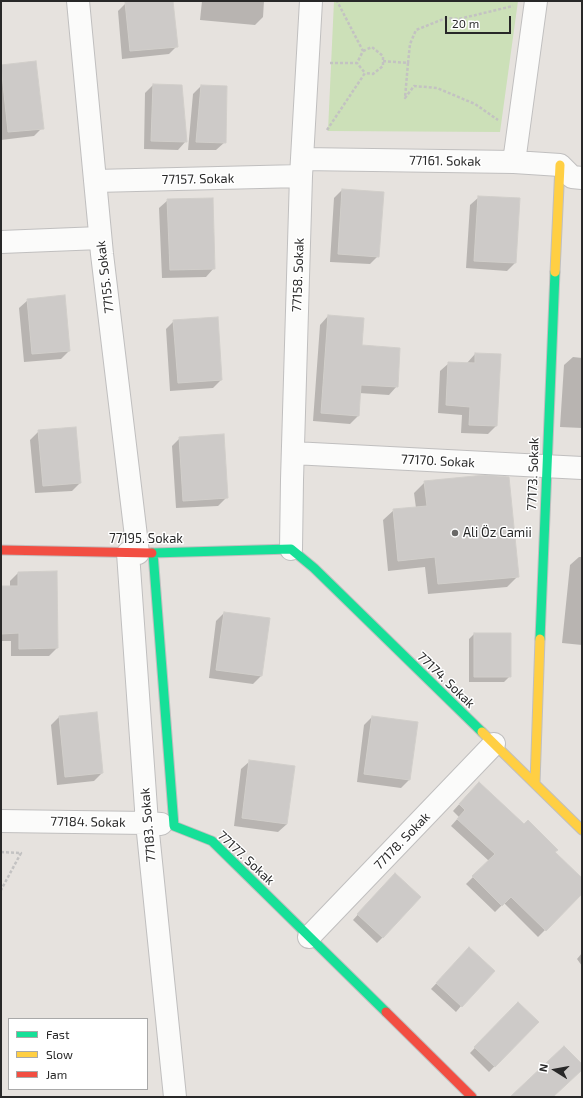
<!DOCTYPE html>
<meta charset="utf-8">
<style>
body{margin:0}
#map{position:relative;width:583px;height:1098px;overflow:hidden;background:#e6e2de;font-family:"Exo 2",sans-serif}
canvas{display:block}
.frame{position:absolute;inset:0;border:2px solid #282828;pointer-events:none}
.legend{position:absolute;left:8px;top:1018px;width:140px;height:72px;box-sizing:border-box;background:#fff;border:1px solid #a9a9a9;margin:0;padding:5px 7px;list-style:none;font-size:12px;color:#282828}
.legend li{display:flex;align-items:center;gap:8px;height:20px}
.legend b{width:20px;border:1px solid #a9a9a9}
.north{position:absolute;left:535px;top:1050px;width:40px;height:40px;-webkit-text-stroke:3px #fff;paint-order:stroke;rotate:281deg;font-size:11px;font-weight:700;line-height:16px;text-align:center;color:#282828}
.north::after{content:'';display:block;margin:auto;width:14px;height:18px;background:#282828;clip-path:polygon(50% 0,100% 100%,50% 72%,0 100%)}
.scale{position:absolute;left:445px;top:16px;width:66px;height:18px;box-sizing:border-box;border:2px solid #282828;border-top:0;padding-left:5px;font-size:12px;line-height:14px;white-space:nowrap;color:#282828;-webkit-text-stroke:3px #fff;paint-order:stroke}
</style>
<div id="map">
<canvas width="583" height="1098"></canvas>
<div class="frame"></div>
<ul class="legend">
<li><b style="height:5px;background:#16e098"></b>Fast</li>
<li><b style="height:5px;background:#ffcf43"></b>Slow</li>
<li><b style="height:5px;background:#f24e42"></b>Jam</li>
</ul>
<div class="north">N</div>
<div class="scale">20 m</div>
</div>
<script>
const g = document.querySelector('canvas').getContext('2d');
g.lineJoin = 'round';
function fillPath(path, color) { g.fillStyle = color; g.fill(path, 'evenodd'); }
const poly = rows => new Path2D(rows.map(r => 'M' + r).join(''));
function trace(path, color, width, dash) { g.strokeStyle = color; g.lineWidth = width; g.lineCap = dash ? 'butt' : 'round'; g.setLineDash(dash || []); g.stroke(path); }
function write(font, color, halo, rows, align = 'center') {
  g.font = font + ' "Exo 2",sans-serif'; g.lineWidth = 3; g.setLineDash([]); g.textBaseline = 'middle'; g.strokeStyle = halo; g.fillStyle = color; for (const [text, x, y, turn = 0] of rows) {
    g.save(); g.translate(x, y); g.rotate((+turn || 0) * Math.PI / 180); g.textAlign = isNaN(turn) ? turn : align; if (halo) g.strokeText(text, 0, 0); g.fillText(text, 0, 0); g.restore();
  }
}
const green = poly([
 [334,1,518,1,500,132,328,131]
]);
const shadow = poly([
 [147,1,172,1,177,46,169,54,122,59,118,11,126,3],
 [202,1,264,1,263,17,255,25,200,20],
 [2,66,42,128,34,136,1,140],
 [153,85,186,141,178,150,144,149,145,93],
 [201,86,225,142,216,150,188,150,193,94],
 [342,190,378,256,370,264,330,262,334,198],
 [479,197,519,199,515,263,507,271,466,268,470,205],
 [168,200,214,268,206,277,162,278,159,208],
 [28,300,69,351,61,359,24,362,19,308],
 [328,316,361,346,397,386,389,395,359,393,358,416,350,424,313,421,320,325],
 [174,321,221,380,213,388,170,391,166,329],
 [475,354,496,426,488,434,461,433,462,415,438,413,440,371,449,363,467,363],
 [573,357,582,358,582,436,582,428,560,427,564,365],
 [39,431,80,483,72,491,35,493,30,440],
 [180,438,227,497,218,506,176,508,172,446],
 [425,482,518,576,507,587,428,594,425,567,388,571,383,520,394,510,416,508,414,493],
 [579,557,582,557,582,645,562,643,570,565],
 [18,573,57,648,49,656,11,656,11,641,1,641,1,587,10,587,10,581],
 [224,613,261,676,253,684,209,678,216,621],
 [474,634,510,676,504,682,469,682,469,639],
 [59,717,102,773,94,781,57,785,51,725],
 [372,717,417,723,409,780,401,788,357,782,364,725],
 [250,761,287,824,278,832,234,826,241,769],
 [472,790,524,825,582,879,582,893,538,937,504,903,495,912,466,884,489,861,451,826,459,817,453,811],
 [389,880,383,937,377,943,353,920],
 [582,953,582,966,577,959],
 [464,954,461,1006,456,1012,431,989],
 [518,1003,537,1022,489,1072,470,1053]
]);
const building = poly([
 [137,1,173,1,178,47,130,51,125,2,137,1],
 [36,61,44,129,8,132,1,65,36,61],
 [153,84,182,85,187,142,151,141,153,84],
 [201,85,227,86,226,143,196,142,201,85],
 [342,189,384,192,379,257,338,254,342,189],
 [478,196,520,198,516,263,474,261,478,196],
 [213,198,215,269,170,270,167,199,213,198],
 [65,295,70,351,32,354,27,299,65,295],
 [328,315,364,318,362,345,400,348,398,387,361,385,359,416,321,413,328,315],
 [218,317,222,380,178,383,173,320,218,317],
 [475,353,501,354,497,426,469,425,470,407,446,405,448,362,475,363,475,353],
 [76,427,81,483,43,486,38,430,76,427],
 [224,434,228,498,183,501,179,437,224,434],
 [485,475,509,477,519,577,438,584,435,557,398,561,393,509,427,506,424,481,485,475],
 [57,571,58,648,19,649,19,633,1,634,1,586,18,586,18,572,57,571],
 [224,612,270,618,262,676,216,670,224,612],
 [474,633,511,633,511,677,474,677,474,633],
 [97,712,103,773,65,777,59,716,97,712],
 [372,716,418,722,410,780,364,774,372,716],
 [249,760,295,766,287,824,242,818,249,760],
 [479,782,524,824,528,820,558,850,555,852,582,878,582,894,546,931,511,897,502,906,472,876,495,854,457,819,465,810,459,804,479,782],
 [395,873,421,897,383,938,357,914,395,873],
 [469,947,495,971,462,1007,436,983,469,947],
 [518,1002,539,1022,495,1067,474,1047,518,1002],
 [564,1046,582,1064,582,1070,553,1097,510,1097,564,1046]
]);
const path = poly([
 [363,51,372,47,383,56,383,66,373,74,365,73],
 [383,61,408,63,405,98,414,86,437,88,475,104,498,120],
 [330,63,357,63,363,51,337,1],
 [408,63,410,44,416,30,446,18,459,19,513,6],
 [327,130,365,73,357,63],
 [1,852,21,853,1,890]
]);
const street = poly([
 [78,1,102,254,138,553],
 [302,159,514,162,560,165,572,177,582,178],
 [514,162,536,1],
 [95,181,301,176],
 [1,242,100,238],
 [293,453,582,468],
 [291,549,292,480,301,176,311,1],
 [128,553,147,823,175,1097],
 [1,821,147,823,161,824],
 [309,937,494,744]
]);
const fast = poly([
 [152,553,291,549,314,568,482,732],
 [153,553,174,826,212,841,386,1012],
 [540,639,555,272]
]);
const slow = poly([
 [555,272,560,165],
 [482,732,582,830],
 [535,783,540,639]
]);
const jam = poly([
 [1,550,152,553],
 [386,1012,472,1097]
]);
const markers = [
 [455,533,4,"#6a6968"]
];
const streetNames = [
 ["77161. Sokak",445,161,1],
 ["77157. Sokak",198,179,-1],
 ["77158. Sokak",298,275,-88],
 ["77155. Sokak",105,277,-97],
 ["77170. Sokak",438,461,3],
 ["77173. Sokak",533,474,-88],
 ["77195. Sokak",146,539],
 ["77174. Sokak",446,680,44],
 ["77184. Sokak",88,822,1],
 ["77183. Sokak",148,825,-95],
 ["77178. Sokak",402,841,-46],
 ["77177. Sokak",246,858,43]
];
const poiNames = [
 ["Ali Öz Camii",463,533]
];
fillPath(green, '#cce0b8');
fillPath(shadow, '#0003');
fillPath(building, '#cdcac8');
trace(building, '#d1ceca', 1);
trace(street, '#c0bfbf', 24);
trace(fast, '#c0bfbf', 11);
trace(slow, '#c0bfbf', 11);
trace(jam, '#c0bfbf', 11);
trace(path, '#c3c2c2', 2.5, [3, 2]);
trace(street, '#fbfbfa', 22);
trace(fast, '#16e098', 9);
trace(slow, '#ffcf43', 9);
trace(jam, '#f24e42', 9);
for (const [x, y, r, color] of markers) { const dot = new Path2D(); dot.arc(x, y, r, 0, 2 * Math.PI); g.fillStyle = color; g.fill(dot); trace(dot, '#fff', 1.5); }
write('13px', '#282828', '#fff', streetNames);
write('13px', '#282828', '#fff', poiNames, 'left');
</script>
